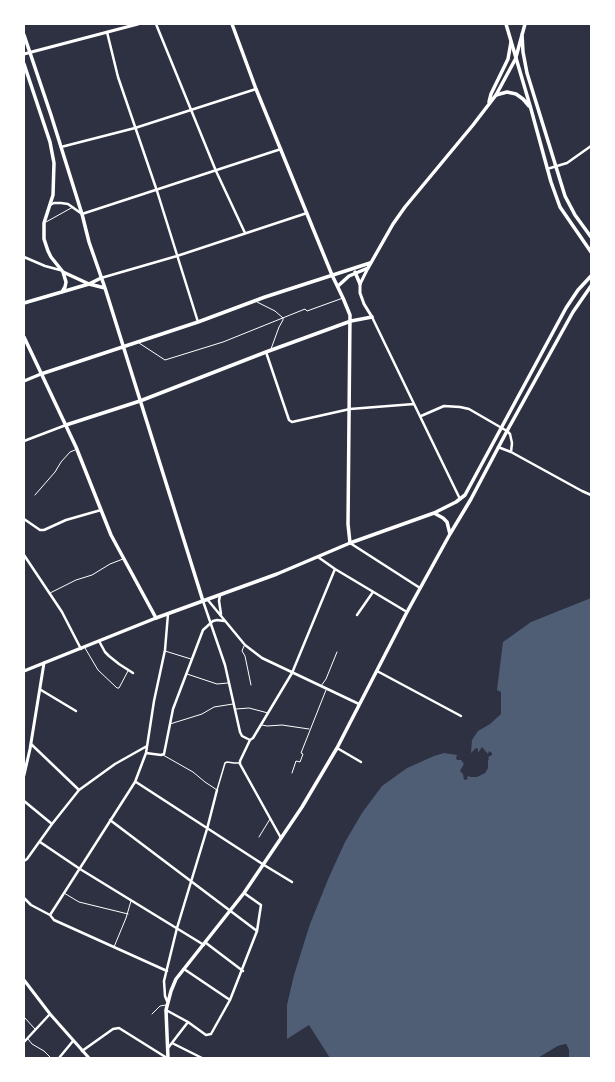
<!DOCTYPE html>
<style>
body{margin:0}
#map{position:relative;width:615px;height:1082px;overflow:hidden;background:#2d3142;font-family:Rubik,sans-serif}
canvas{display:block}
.frame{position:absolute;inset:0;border:25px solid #fff;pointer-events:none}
</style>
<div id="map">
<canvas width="615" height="1082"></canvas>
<div class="frame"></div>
</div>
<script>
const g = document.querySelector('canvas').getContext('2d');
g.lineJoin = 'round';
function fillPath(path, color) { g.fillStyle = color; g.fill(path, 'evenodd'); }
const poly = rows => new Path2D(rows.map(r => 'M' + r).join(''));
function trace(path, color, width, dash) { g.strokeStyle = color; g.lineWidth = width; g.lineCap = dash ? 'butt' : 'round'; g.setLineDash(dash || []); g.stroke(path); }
const water = poly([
 [591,598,591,1058,566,1058,569,1056,569,1050,566,1044,558,1046,538,1058,330,1058,309,1025,287,1039,287,1005,294,975,310,924,329,877,345,842,362,813,382,786,407,768,434,756,444,753,457,755,456,758,457,760,461,760,464,764,460,771,463,774,464,780,468,779,467,777,469,776,470,777,477,777,485,773,488,768,488,760,489,759,488,757,492,755,492,753,489,751,488,754,482,747,478,753,478,749,476,748,471,753,472,740,478,731,490,724,501,714,501,692,497,690,503,642,531,622]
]);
const pier = poly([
 [566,1044,569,1050,569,1057,566,1058,564,1058,567,1055,567,1050,565,1046,558,1048,542,1058,538,1058,558,1046]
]);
const service = poly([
 [46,222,73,207],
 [257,302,275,311,283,318,283,320,279,327,271,349],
 [139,343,165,360,223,342,305,309,307,311,343,298],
 [35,495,55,472,61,462,70,452,75,450],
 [50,593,76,580,92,575,110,564,123,559],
 [244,646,242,651,245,656,251,685],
 [85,648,98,670,117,688,119,688,128,671],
 [165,651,191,659],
 [187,674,217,684,228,683],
 [321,686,326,679,337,652],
 [236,709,249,708,268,713],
 [170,724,202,714,214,707,233,704],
 [262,725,267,726,282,725,309,729],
 [163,755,193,772,205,782,217,790],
 [292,773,296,761,300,762,303,754,301,753,326,690],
 [259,837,270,819],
 [64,893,79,902,128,914],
 [114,947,126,918,131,901],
 [152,1014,160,1006,166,1005],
 [24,1017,35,1029],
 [28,1039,32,1044,44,1051,51,1058]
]);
const pedestrian = poly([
 [217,790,225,763,227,762,234,763,240,763]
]);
const minor = poly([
 [156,24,216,171,245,233],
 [107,32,118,77,157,191,198,322],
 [61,147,135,128,256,89],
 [547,169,567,163,591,146],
 [50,205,54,203,61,203,68,204,82,214,281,149],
 [24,257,45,266,60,270],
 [101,278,177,256,307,213],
 [372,317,460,499],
 [266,352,289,420,292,422,350,409,414,404],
 [421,416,444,406,460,407,469,409,507,431,510,434,512,443,511,452],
 [24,441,66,425],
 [498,447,511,452,582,491,591,495],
 [24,519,40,530,44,530,66,520,101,510],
 [350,543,420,588],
 [24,555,62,612,81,649],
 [318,557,335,569,407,612],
 [220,595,219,601,221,614],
 [207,599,245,645,262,658,359,704],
 [203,601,225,665,240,732,242,736,250,740],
 [357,615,373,592],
 [99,641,105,652,109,656,119,664,133,673],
 [377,671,461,716],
 [41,690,76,711],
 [31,744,79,790],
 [337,748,361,762],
 [146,753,161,755,164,754,173,709,203,630,213,621,217,620,224,621],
 [136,782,264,865,292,882],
 [24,801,52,824],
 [110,820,257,931],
 [281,838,240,764,240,761,250,740,253,738,292,673,335,569],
 [40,842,80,869,204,945],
 [24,861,27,859,52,824,79,790,115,764,147,746],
 [24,898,31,905,50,915,54,920,167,971],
 [50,915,135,782,146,753,154,701,165,650,168,614],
 [206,943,243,971],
 [184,969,230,1000],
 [167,1001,165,996,164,981,177,928,207,829,217,790],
 [166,1010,188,1022,206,1035,211,1034,230,1000,257,931,261,905,244,893],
 [24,1042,50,1014],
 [172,1043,202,1058],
 [168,1048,188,1022],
 [82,1051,113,1029,119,1028,167,1058],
 [59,1058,73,1041]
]);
const tertiary = poly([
 [24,54,138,24],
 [368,268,360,284,360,293,364,304,372,317],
 [24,381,41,374],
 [24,775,30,749,44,663],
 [24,980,50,1014,89,1058]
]);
const secondary = poly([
 [232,24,256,89,332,275,343,298,350,315,348,524,350,543],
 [24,35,51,115,82,214,89,242,105,288,203,601],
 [24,64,50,142,54,163,53,195,44,223,44,239,48,251,51,257,63,272,89,284,105,288],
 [489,102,491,94,508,59,511,42],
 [355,272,360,284],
 [338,286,349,276,368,268,393,224,405,207,473,125,496,95,516,58],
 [62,292,65,287,66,282,63,272],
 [24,303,89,284,101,278],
 [24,337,76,447,111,535,156,618],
 [41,374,198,322,265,297,370,263],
 [66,425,140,401,266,352,351,321,372,317]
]);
const primary = poly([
 [506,24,531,109,551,182,560,207,591,252],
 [522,34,523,52,527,73,565,196,575,215,591,237],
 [516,57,525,24],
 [496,95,507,92,516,94,523,99,529,106],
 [434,513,443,518,447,522,450,534],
 [24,671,156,618,277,574,350,543,434,513,456,502,465,495,566,308,578,290,591,276],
 [168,1058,166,1010,171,991,176,979,244,893,302,807,337,748,407,612,450,534,471,499,507,431,573,312,591,286]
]);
fillPath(water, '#4f5d75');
fillPath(pier, '#2d3142');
trace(service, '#fff', 1);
trace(pedestrian, '#fff', 1.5);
trace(minor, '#fff', 2.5);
trace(tertiary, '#fff', 3);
trace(secondary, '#fff', 3.5);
trace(primary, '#fff', 3.5);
</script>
